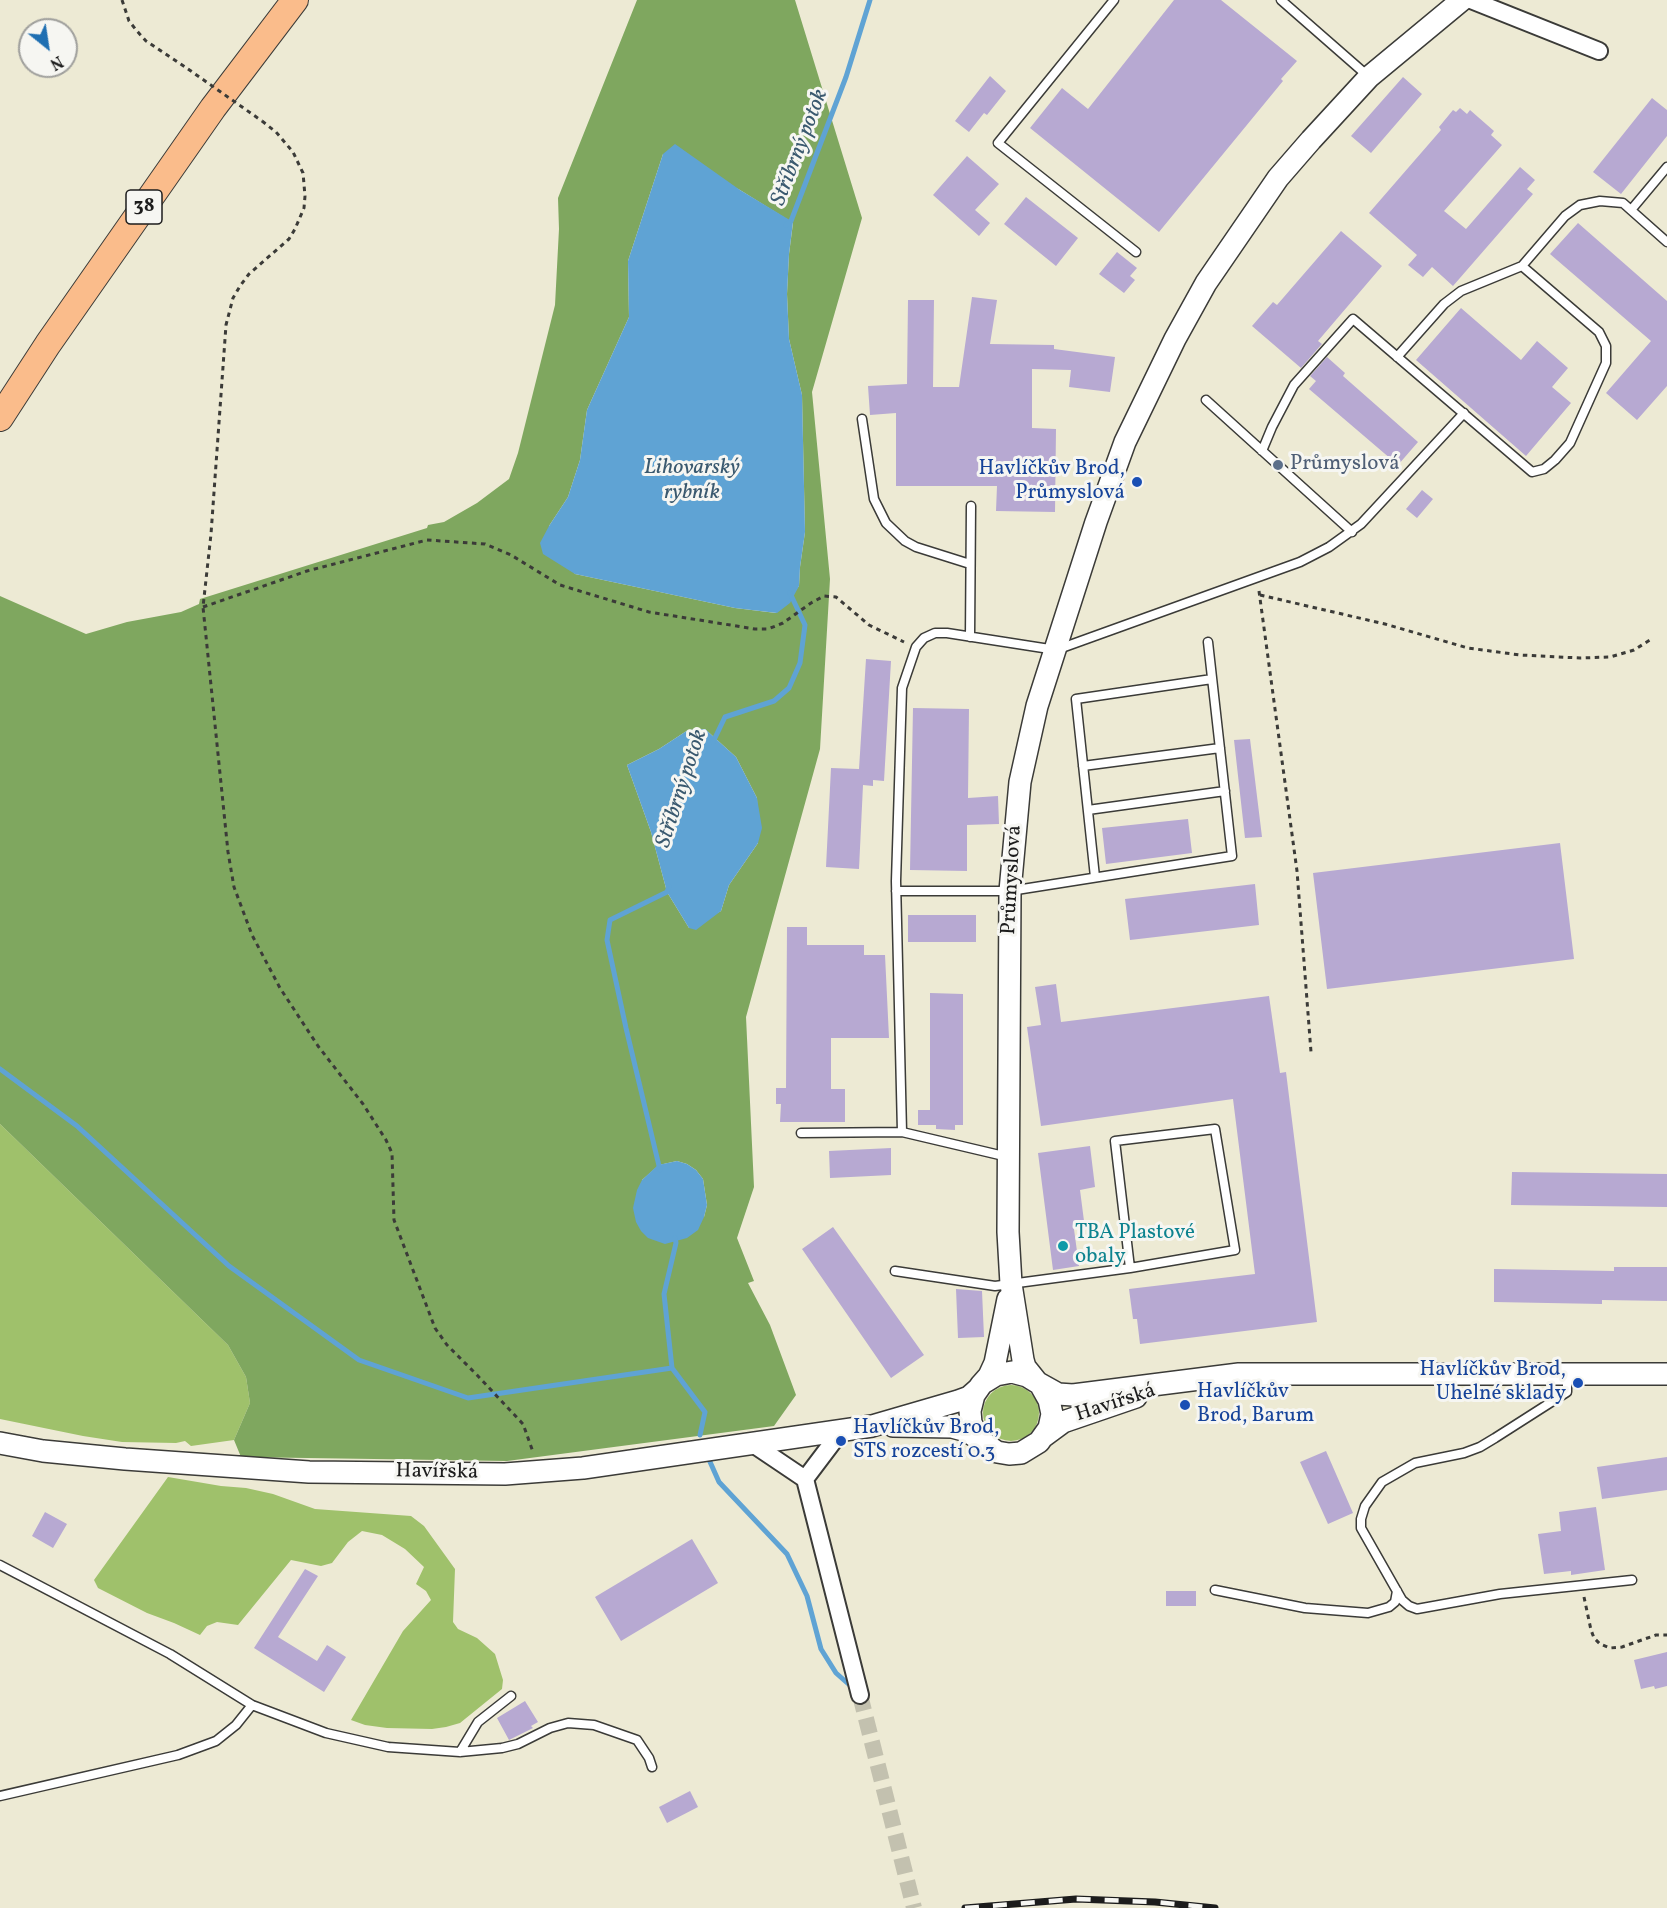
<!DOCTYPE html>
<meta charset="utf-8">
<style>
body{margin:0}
#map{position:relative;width:1667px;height:1908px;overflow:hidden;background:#edead4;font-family:Vollkorn,serif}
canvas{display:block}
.north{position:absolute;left:18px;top:18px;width:60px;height:60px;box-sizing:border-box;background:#f6f6f2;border:2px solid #9f9f9c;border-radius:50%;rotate:150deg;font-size:16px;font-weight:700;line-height:24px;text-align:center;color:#1c1c1c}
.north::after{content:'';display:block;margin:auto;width:21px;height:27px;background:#1f6fb2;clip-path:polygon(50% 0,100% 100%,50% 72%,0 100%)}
</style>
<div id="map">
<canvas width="1667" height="1908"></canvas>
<div class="north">N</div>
</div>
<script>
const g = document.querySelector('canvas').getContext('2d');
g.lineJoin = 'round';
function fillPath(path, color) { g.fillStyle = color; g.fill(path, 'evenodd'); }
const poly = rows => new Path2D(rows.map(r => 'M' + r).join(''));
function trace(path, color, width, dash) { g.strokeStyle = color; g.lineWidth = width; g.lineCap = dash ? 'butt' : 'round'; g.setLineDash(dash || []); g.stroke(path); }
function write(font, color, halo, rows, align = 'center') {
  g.font = font + ' Vollkorn,serif'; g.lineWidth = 6; g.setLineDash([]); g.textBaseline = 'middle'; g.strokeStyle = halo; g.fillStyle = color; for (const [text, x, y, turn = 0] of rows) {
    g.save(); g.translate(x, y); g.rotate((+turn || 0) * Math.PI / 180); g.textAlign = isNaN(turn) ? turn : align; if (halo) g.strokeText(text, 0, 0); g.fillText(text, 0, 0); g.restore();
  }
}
const green = poly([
 [0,1124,228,1345,246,1377,250,1403,234,1440,191,1446,185,1441,176,1443,122,1442,83,1436,0,1419],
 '983 1413a28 28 0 1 1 56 0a28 28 0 1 1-56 0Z',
 [168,1477,221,1486,246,1488,273,1494,315,1509,411,1516,424,1526,455,1569,453,1622,458,1629,477,1638,495,1654,503,1680,502,1689,460,1723,446,1727,432,1729,387,1728,365,1725,351,1720,403,1631,431,1600,426,1591,416,1584,424,1567,405,1549,382,1535,362,1531,348,1542,332,1563,321,1566,291,1560,238,1625,217,1622,207,1626,200,1635,174,1623,147,1613,98,1588,94,1580]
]);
const forest = poly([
 [637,0,795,0,862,218,812,392,830,579,820,749,746,1017,754,1187,737,1238,754,1281,748,1283,770,1325,796,1395,774,1426,507,1461,241,1457,234,1440,250,1403,246,1377,228,1345,0,1124,0,596,86,634,127,622,181,612,199,604,200,599,427,528,428,525,444,522,477,503,509,479,518,453,555,305,559,229,558,198],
 [663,154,740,190,793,223,789,254,787,294,789,339,802,395,805,532,800,567,799,586,776,613,735,608,575,574,549,526,568,497,580,460,587,410,629,317,628,261],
 [705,729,736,757,757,798,758,843,729,885,721,911,689,928,667,892,651,832,627,765,659,749,688,730],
 [677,1161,687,1164,696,1170,703,1179,707,1205,704,1217,642,1180,659,1165]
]);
const water = poly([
 [675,144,740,190,793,222,789,254,787,294,789,339,802,395,805,532,800,567,799,586,790,603,777,613,735,608,575,574,543,554,540,543,549,526,568,497,580,460,587,410,629,317,628,261,663,154],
 [705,729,736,757,757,798,762,828,758,843,729,885,721,911,696,930,689,928,667,892,651,832,627,765,659,749,688,730],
 [677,1161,687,1164,696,1170,703,1179,707,1205,704,1217,698,1230,687,1238,665,1244,648,1238,641,1231,636,1222,633,1208,637,1190,642,1180,658,1165]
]);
const stream = poly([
 [786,225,791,221,846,77,870,0],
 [713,742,725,717,774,701,789,688,800,663,805,625,790,593],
 [0,1069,77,1126,229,1266,359,1360,468,1398,672,1368],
 [660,1170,626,1028,607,940,610,920,667,892,669,886],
 [675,1238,676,1243,664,1294,672,1368,705,1412,700,1435],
 [707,1455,719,1482,787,1554,807,1596,821,1649,836,1673,853,1688]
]);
const building = poly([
 [1174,0,1221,0,1297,61,1281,79,1283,81,1159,232,1030,128,1062,88,1088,109],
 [990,76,1006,91,987,115,984,113,969,132,955,121],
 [1403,77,1422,94,1371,153,1351,136],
 [1652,98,1667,110,1667,136,1621,194,1593,172],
 [1460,108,1467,114,1470,110,1494,131,1491,135,1502,145,1444,211,1466,229,1520,167,1535,180,1527,189,1533,194,1453,286,1432,267,1423,277,1408,265,1417,255,1369,213,1441,130,1439,127,1453,110,1456,112],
 [967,156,999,184,975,210,990,223,979,236,933,195],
 [1026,197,1078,238,1056,266,1004,224],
 [1578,223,1667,301,1667,386,1637,420,1606,393,1651,341,1550,254],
 [1341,231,1382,266,1318,341,1322,344,1301,368,1252,326,1273,302,1277,305],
 [1117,252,1137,268,1130,276,1135,280,1124,293,1099,274],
 [972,297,997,300,990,344,1054,345,1054,349,1115,357,1110,392,1069,387,1071,370,1032,369,1032,428,1056,429,1055,512,996,511,997,486,896,486,896,413,870,415,868,386,907,384,908,300,934,300,933,387,959,387],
 [1461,308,1521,360,1537,341,1568,368,1552,387,1571,403,1526,456,1416,360],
 [1327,357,1345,373,1343,376,1418,442,1398,465,1309,389,1316,381,1310,376],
 [1422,490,1433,499,1417,518,1406,509],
 [866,659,891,661,884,781,873,780,873,786,863,785,859,869,826,867,831,768,859,769],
 [913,708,969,709,968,798,998,796,999,824,967,825,967,871,910,870],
 [1250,739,1262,837,1245,838,1234,740],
 [1188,819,1192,853,1106,864,1102,828],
 [1560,843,1574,959,1327,989,1313,873],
 [1255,884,1259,925,1130,940,1125,899],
 [908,915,976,915,976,942,908,942],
 [787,927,807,927,807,945,864,945,864,955,885,955,889,1038,831,1038,831,1089,845,1089,845,1122,780,1122,781,1104,776,1104,776,1088,786,1088],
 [1056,984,1061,1022,1269,996,1280,1073,1286,1072,1317,1322,1140,1344,1137,1319,1133,1319,1129,1289,1255,1274,1233,1099,1041,1126,1027,1027,1041,1025,1035,987],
 [930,993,963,994,963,1125,955,1125,955,1130,936,1129,936,1125,918,1125,918,1110,930,1110],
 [1090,1146,1095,1187,1080,1190,1084,1221,1073,1222,1079,1266,1053,1270,1038,1153],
 [891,1148,891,1175,830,1178,829,1151],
 [1512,1172,1667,1174,1667,1207,1511,1205],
 [833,1227,924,1355,891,1378,802,1249],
 [1614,1267,1667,1267,1667,1301,1602,1300,1602,1304,1494,1302,1494,1269,1614,1271],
 [956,1289,982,1291,984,1337,958,1338],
 [1326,1451,1353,1513,1328,1524,1300,1462],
 [1667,1457,1667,1490,1602,1499,1597,1467],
 [1596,1507,1605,1570,1571,1575,1571,1571,1544,1574,1538,1534,1561,1531,1559,1512],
 [45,1512,67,1524,53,1548,32,1536],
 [692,1539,718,1583,621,1641,595,1597],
 [305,1569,318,1576,278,1637,317,1661,327,1645,346,1657,324,1692,254,1648],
 [1166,1591,1196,1591,1196,1606,1166,1606],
 [1667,1652,1667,1686,1655,1689,1654,1686,1641,1689,1634,1660],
 [525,1701,538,1722,531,1726,533,1728,509,1740,497,1718],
 [690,1791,698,1807,667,1823,659,1807]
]);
const minorTunnel = poly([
 [860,1695,914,1908]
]);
const path = poly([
 [122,0,129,21,137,31,146,41,188,69],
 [262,121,276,132,293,152,303,173,305,196,304,208,295,229,289,239,249,274,240,286,233,298,226,325,211,534,203,607,228,852,234,887,252,935,280,988,318,1046,363,1104,386,1140,392,1153,394,1220,435,1328,447,1345,477,1375,523,1424,533,1452],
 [1259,591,1297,871,1311,1052],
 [1260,595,1385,624,1468,648,1520,655,1580,658,1610,657,1634,650,1650,640],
 [203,607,307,571,427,540,485,544,511,555,560,585,649,612,755,629,768,629,783,623,811,603,824,596,836,597,869,625,904,642],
 [1584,1597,1591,1630,1594,1638,1600,1644,1610,1648,1622,1647,1656,1635,1667,1635]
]);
const service = poly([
 [1114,0,998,143,1136,252],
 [1281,0,1369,77],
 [1631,210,1667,167],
 [1397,357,1444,304,1461,291,1522,266,1565,216,1580,205,1600,201,1623,203,1667,242],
 [1206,400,1352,532],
 [862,419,874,499,886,523,905,541,916,547,970,564],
 [1262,451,1272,427,1294,385,1353,319,1532,472,1544,469,1555,460,1570,443,1606,363,1606,346,1599,332,1522,266],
 [970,637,971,506],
 [1083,766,1220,748],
 [1088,810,1225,791],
 [1095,877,1076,699,1212,679],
 [896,891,1010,891,1232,856,1208,642],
 [902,1132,896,881,902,688,916,647,924,638,935,633,947,633,1056,650,1300,562,1329,547,1361,524,1464,413],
 [801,1133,902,1132,1008,1157],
 [895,1271,995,1286,1130,1268,1235,1250,1215,1129,1115,1141,1130,1268],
 [1567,1374,1567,1392,1495,1438,1480,1447,1464,1453,1415,1463,1382,1482,1365,1506,1361,1519,1361,1528,1402,1600,1409,1606,1417,1609,1500,1594,1632,1580],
 [0,1565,170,1654,252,1705,326,1733,388,1747,460,1752,502,1748,518,1744,550,1728,568,1723,594,1725,637,1740,649,1758,652,1767],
 [1215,1590,1305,1608,1368,1613,1389,1607,1395,1602,1397,1591],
 [460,1752,478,1722,511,1696],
 [0,1796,178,1755,216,1741,236,1725,252,1705]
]);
const minor = poly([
 [1471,0,1599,51],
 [753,1444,805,1479,860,1695],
 [805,1479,842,1430]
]);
const tertiary = poly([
 [1037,1382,1025,1367,1023,1360,1011,1284,1008,1232,1010,891,1020,782,1037,706,1096,522,1125,442,1175,339,1206,283,1278,178,1311,140,1369,77,1462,0],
 [983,1383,996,1375,1012,1372,1027,1376,1040,1384,1049,1400,1052,1414,1049,1428,1039,1442,1021,1453,1009,1454,997,1452,980,1440,971,1423,970,1411,974,1395,981,1385,989,1376,995,1363,1008,1299],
 [1040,1384,1058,1394,1073,1395,1239,1374,1667,1374],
 [893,1426,952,1427,967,1431,980,1440],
 [1044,1436,1063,1422,1136,1397],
 [0,1443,43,1451,125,1459,309,1472,505,1474,583,1468,872,1426,958,1401,969,1397,978,1389]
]);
const primary = poly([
 [0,418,48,344,213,108,295,0]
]);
const rail = poly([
 [965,1908,1076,1899,1155,1902,1215,1908]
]);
const pathBridge = poly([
 [188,69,262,121]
]);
const markers = [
 [1278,465,6,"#5c6f8a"],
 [1137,482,6,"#1a4fb4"],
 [1063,1246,6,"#0f9aa8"],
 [1578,1383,6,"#1a4fb4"],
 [1185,1405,6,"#1a4fb4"],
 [841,1441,6,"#1a4fb4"]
];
const shields = [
 [144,207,36]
];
const shieldNames = [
 ["38",144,207]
];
const serviceNames = [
 ["Průmyslová",1290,465]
];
const transitNames = [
 ["Havlíčkův Brod,",1125,470],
 ["Průmyslová",1125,494],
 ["Havlíčkův Brod,",1566,1371],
 ["Uhelné sklady",1566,1395],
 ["Havlíčkův",1197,1393,"left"],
 ["Brod, Barum",1197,1417,"left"],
 ["Havlíčkův Brod,",853,1429,"left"],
 ["STS rozcestí 0.3",853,1453,"left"]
];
const streetNames = [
 ["Průmyslová",1013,880,-87],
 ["Havířská",1116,1404,-18],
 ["Havířská",437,1473,1]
];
const cultureNames = [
 ["TBA Plastové",1075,1234],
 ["obaly",1075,1258]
];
const waterNames = [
 ["Stříbrný potok",801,148,-69],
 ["Lihovarský",692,469],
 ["rybník",692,494],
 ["Stříbrný potok",683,789,-72]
];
fillPath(green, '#9fc16b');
fillPath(forest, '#7fa75f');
fillPath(water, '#5fa3d4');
trace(stream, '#5fa3d4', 5);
fillPath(building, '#b7a9d2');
trace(minorTunnel, '#c3c1af', 16, [16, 8]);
trace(service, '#3b3b38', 11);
trace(minor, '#3b3b38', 20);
trace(tertiary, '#3b3b38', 24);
trace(primary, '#3b3b38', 28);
trace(path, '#3b3b38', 3, [4.5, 4.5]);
trace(service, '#fff', 8);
trace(minor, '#fff', 16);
trace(tertiary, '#fff', 21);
trace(primary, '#fabc8b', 26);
trace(rail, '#1c1c1c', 7);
trace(rail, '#f6f6f2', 4.5, [14]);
trace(pathBridge, '#3b3b38', 3, [4.5, 4.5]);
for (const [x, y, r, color] of markers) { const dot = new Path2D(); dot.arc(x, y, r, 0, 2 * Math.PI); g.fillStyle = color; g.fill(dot); trace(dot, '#f6f6f2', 2); }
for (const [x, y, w] of shields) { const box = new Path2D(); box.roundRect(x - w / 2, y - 17, w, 34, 4.5); g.fillStyle = '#f6f6f2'; g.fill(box); trace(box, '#1c1c1c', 1.5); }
write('bold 20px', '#1c1c1c', null, shieldNames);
write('21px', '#4e5e75', '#f6f6f2', serviceNames, 'left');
write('21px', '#164399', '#f6f6f2', transitNames, 'right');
write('21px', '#1c1c1c', '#f6f6f2', streetNames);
write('21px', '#0d838f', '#f6f6f2', cultureNames, 'left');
write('italic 22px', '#3a596f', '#f6f6f2', waterNames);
</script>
